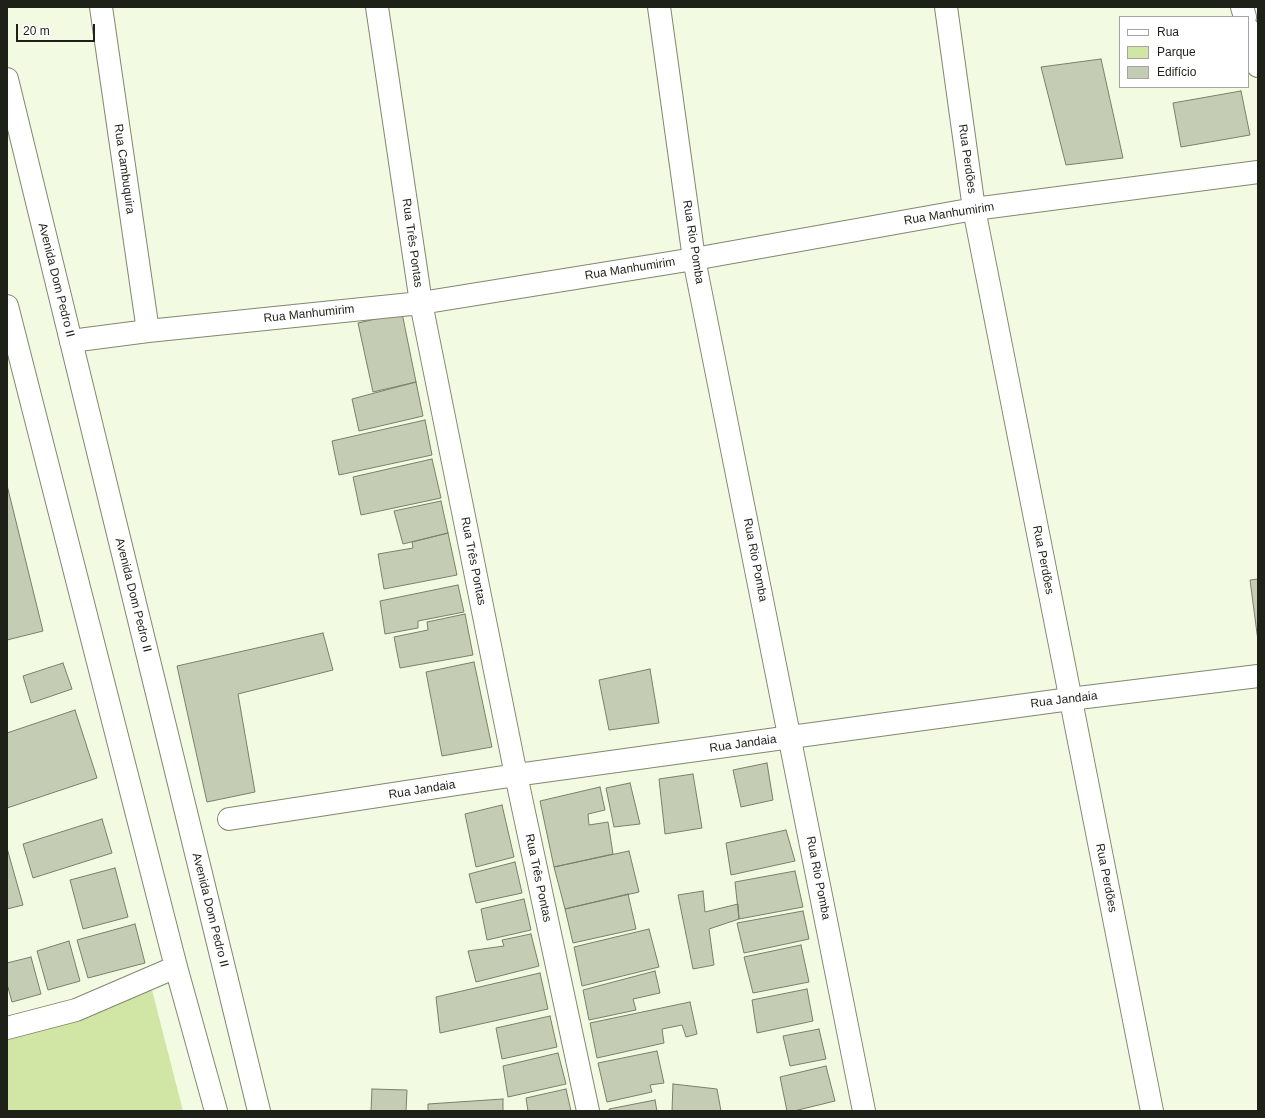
<!DOCTYPE html>
<meta charset="utf-8">
<style>
body{margin:0}
#map{position:relative;width:1265px;height:1118px;overflow:hidden;background:#f2fae1;font-family:Arial,sans-serif}
canvas{display:block}
.frame{position:absolute;inset:0;border:8px solid #1e2118;pointer-events:none}
.legend{position:absolute;left:1119px;top:16px;width:130px;height:72px;box-sizing:border-box;background:#fff;border:1px solid #a5a6a3;margin:0;padding:5px 7px;list-style:none;font-size:12px;color:#1e2118}
.legend li{display:flex;align-items:center;gap:8px;height:20px}
.legend b{width:20px;border:1px solid #a5a6a3}
.scale{position:absolute;left:16px;top:24px;width:79px;height:18px;box-sizing:border-box;border:2px solid #1e2118;border-top:0;padding-left:5px;font-size:12px;line-height:14px;white-space:nowrap;color:#1e2118;-webkit-text-stroke:3px #fff;paint-order:stroke}
</style>
<div id="map">
<canvas width="1265" height="1118"></canvas>
<div class="frame"></div>
<ul class="legend">
<li><b style="height:5px;background:#fff"></b>Rua</li>
<li><b style="height:11px;background:#d1e6a4"></b>Parque</li>
<li><b style="height:11px;background:#c4cdb4"></b>Edifício</li>
</ul>
<div class="scale">20 m</div>
</div>
<script>
const g = document.querySelector('canvas').getContext('2d');
g.lineJoin = 'round';
function fillPath(path, color) { g.fillStyle = color; g.fill(path, 'evenodd'); }
const poly = rows => new Path2D(rows.map(r => 'M' + r).join(''));
function trace(path, color, width, dash) { g.strokeStyle = color; g.lineWidth = width; g.lineCap = dash ? 'butt' : 'round'; g.setLineDash(dash || []); g.stroke(path); }
function write(font, color, halo, rows, align = 'center') {
  g.font = font + ' Arial,sans-serif'; g.lineWidth = 3; g.setLineDash([]); g.textBaseline = 'middle'; g.strokeStyle = halo; g.fillStyle = color; for (const [text, x, y, turn = 0] of rows) {
    g.save(); g.translate(x, y); g.rotate((+turn || 0) * Math.PI / 180); g.textAlign = isNaN(turn) ? turn : align; if (halo) g.strokeText(text, 0, 0); g.fillText(text, 0, 0); g.restore();
  }
}
const green = poly([
 [151,986,183,1111,7,1111,7,1036]
]);
const building = poly([
 [1101,59,1123,158,1066,165,1041,67,1101,59],
 [1241,91,1250,135,1181,147,1173,103,1241,91],
 [402,313,416,382,373,392,358,323,402,313],
 [416,382,423,416,359,431,352,399,416,382],
 [425,420,432,455,339,475,332,441,425,420],
 [432,459,441,498,361,515,353,477,432,459],
 [7,485,43,631,7,640,7,485],
 [441,501,448,533,403,544,394,511,441,501],
 [448,533,457,575,384,589,378,554,413,548,412,542,448,533],
 [1258,579,1258,641,1250,580,1258,579],
 [458,585,464,612,418,621,418,628,385,634,380,601,458,585],
 [465,614,473,655,400,668,394,637,428,630,427,622,465,614],
 [323,633,333,670,238,694,255,792,207,802,177,666,323,633],
 [474,662,492,747,442,756,426,672,474,662],
 [63,663,72,689,31,703,23,676,63,663],
 [650,669,659,723,609,730,599,680,650,669],
 [75,710,97,778,7,808,7,733,75,710],
 [767,763,773,800,741,807,733,770,767,763],
 [693,774,702,828,665,834,659,779,693,774],
 [630,783,640,824,614,827,606,788,630,783],
 [600,787,605,810,588,814,589,825,608,822,613,854,554,867,540,801,600,787],
 [502,805,514,857,476,867,465,814,502,805],
 [102,819,112,853,33,878,23,844,102,819],
 [786,830,795,861,731,875,726,843,786,830],
 [7,848,23,905,7,909,7,848],
 [629,851,639,892,565,909,554,867,629,851],
 [515,862,522,893,476,903,469,874,515,862],
 [115,868,128,917,83,929,70,880,115,868],
 [795,871,803,907,739,919,735,882,795,871],
 [703,891,705,912,738,904,739,919,709,929,714,965,693,969,678,895,703,891],
 [628,894,636,929,573,943,565,909,628,894],
 [524,899,531,930,487,940,481,909,524,899],
 [803,911,809,939,744,953,737,923,803,911],
 [135,924,145,963,88,978,77,940,135,924],
 [649,929,659,967,582,986,574,947,649,929],
 [531,934,539,966,476,982,468,951,504,946,502,940,531,934],
 [69,941,80,981,48,990,37,951,69,941],
 [801,945,809,982,753,993,744,957,801,945],
 [31,957,41,994,12,1002,7,984,7,963,31,957],
 [655,971,660,993,633,999,636,1010,589,1020,583,990,655,971],
 [540,973,548,1009,440,1033,436,997,540,973],
 [807,989,813,1021,757,1033,752,1000,807,989],
 [690,1002,697,1034,686,1037,682,1025,662,1029,664,1043,597,1058,590,1023,690,1002],
 [550,1016,557,1047,502,1059,496,1028,550,1016],
 [819,1029,826,1059,790,1066,783,1036,819,1029],
 [657,1051,664,1083,650,1085,652,1092,607,1102,598,1063,657,1051],
 [558,1053,566,1084,508,1097,503,1066,558,1053],
 [826,1066,835,1101,794,1111,787,1111,780,1077,826,1066],
 [673,1084,717,1089,721,1111,672,1111,673,1084],
 [372,1089,407,1090,406,1111,371,1111,372,1089],
 [566,1089,571,1111,528,1111,526,1098,566,1089],
 [503,1099,503,1111,428,1111,428,1104,503,1099],
 [655,1100,657,1111,609,1111,609,1109,655,1100]
]);
const minor = poly([
 [101,7,148,331],
 [377,7,421,303,516,775,588,1111],
 [946,7,974,209,1152,1111],
 [71,341,148,331,421,303,694,259,974,209,1258,172],
 [229,819,516,775,791,737,1070,699,1258,676],
 [7,1028,76,1010,176,967]
]);
const major = poly([
 [659,7,694,259,864,1111],
 [1242,7,1245,17],
 [1248,29,1258,66],
 [7,79,259,1111],
 [7,306,176,967,216,1111]
]);
const streetNames = [
 ["Rua Perdões",967,159,82],
 ["Rua Cambuquira",124,169,82],
 ["Rua Manhumirim",949,214,-9],
 ["Rua Rio Pomba",693,242,81],
 ["Rua Três Pontas",412,243,82],
 ["Rua Manhumirim",630,269,-9],
 ["Avenida Dom Pedro II",56,280,76],
 ["Rua Manhumirim",309,314,-6],
 ["Rua Rio Pomba",755,560,79],
 ["Rua Perdões",1043,560,79],
 ["Rua Três Pontas",473,561,79],
 ["Avenida Dom Pedro II",133,595,76],
 ["Rua Jandaia",1064,700,-7],
 ["Rua Jandaia",743,744,-8],
 ["Rua Jandaia",422,790,-9],
 ["Rua Três Pontas",538,878,78],
 ["Rua Rio Pomba",818,878,79],
 ["Rua Perdões",1106,878,79],
 ["Avenida Dom Pedro II",210,910,76]
];
fillPath(green, '#d1e6a4');
fillPath(building, '#c4cdb4');
trace(building, '#79806a', 1);
trace(minor, '#808871', 24);
trace(major, '#808871', 24);
trace(minor, '#fff', 22);
trace(major, '#fff', 22);
write('12px', '#1e2118', '#fff', streetNames);
</script>
